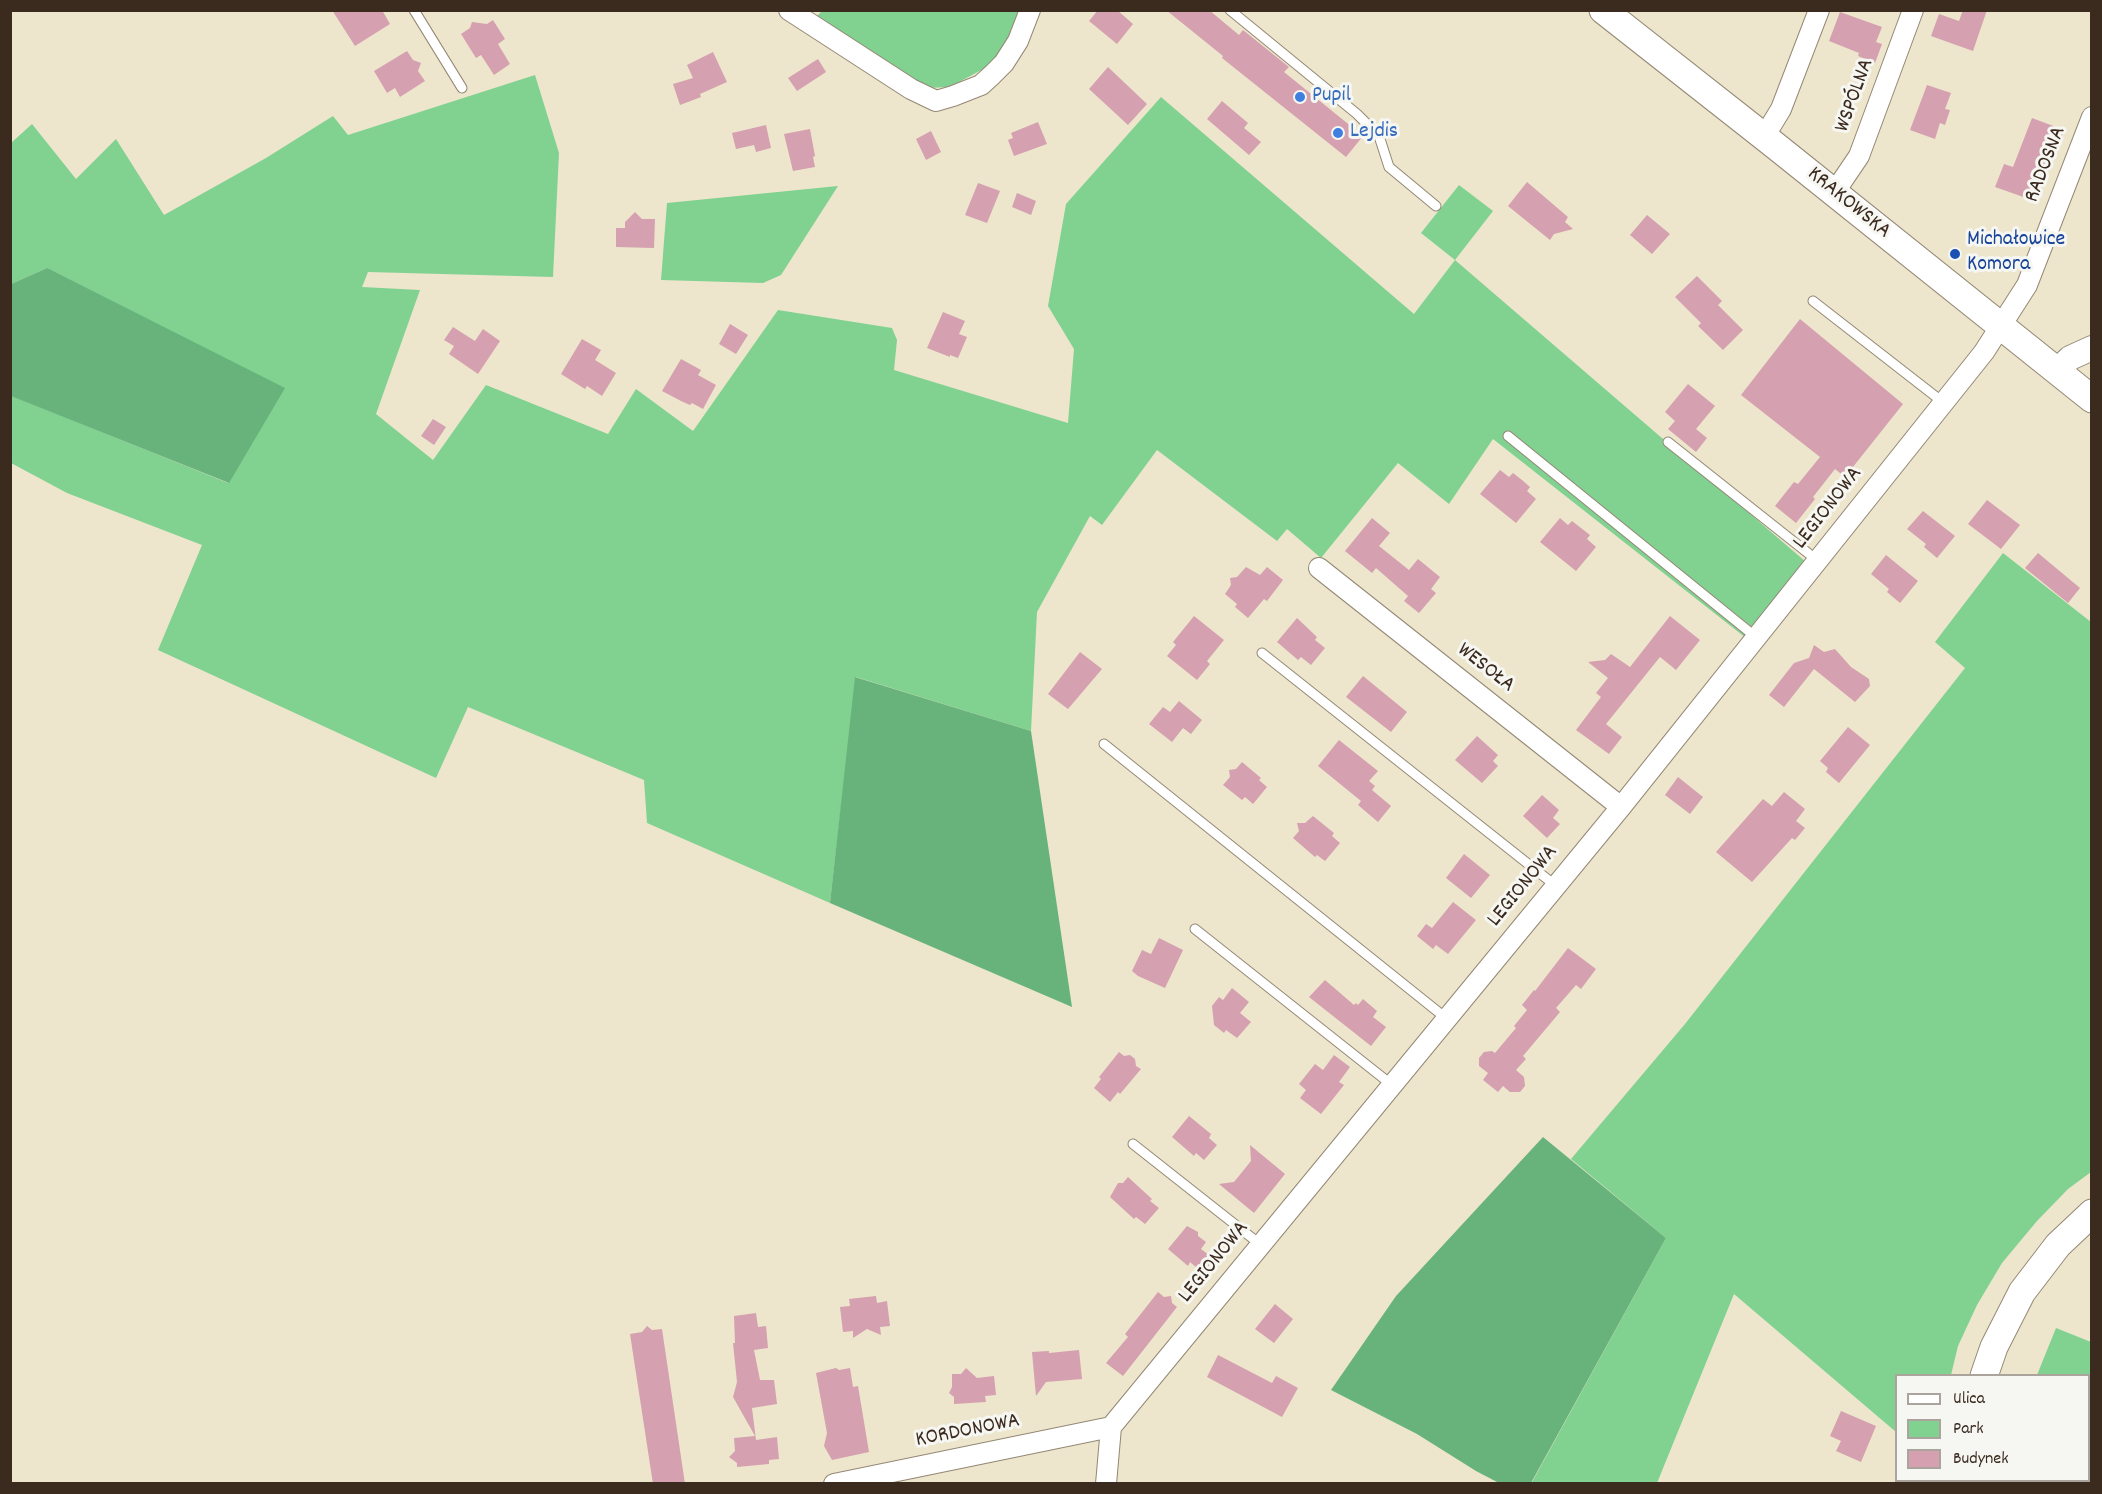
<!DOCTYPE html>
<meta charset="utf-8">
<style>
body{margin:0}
#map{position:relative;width:2102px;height:1494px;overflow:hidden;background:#ede6cc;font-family:Dekko,sans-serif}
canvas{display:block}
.frame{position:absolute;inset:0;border:12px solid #3b2a1e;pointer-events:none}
.legend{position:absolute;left:1895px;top:1374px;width:195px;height:108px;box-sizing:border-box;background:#f6f6f2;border:2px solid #aba49d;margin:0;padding:8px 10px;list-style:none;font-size:18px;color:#3b2a1e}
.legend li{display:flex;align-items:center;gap:12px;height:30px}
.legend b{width:30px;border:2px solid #aba49d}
</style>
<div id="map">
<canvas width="2102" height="1494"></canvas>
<div class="frame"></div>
<ul class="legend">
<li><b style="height:8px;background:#fff"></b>Ulica</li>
<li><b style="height:16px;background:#81d191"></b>Park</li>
<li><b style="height:16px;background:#d5a0af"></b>Budynek</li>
</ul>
</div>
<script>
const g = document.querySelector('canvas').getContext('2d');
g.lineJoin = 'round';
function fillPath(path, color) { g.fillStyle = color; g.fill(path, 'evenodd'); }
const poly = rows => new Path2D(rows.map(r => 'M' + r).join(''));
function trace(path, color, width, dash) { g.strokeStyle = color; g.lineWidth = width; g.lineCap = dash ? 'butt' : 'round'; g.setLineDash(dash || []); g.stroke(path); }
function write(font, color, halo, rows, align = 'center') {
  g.font = font + ' Dekko,sans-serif'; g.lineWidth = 6; g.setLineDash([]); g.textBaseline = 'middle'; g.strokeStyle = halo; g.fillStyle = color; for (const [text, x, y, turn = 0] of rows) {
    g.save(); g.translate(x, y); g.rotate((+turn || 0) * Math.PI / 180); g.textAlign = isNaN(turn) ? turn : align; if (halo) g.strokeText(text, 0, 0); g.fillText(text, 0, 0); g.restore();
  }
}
const green = poly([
 [823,10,1020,11,1014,32,996,62,950,87,927,88,815,18],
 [535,75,559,153,553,277,368,272,362,287,420,290,376,414,433,460,486,385,608,434,636,389,693,431,778,310,892,328,897,340,894,370,1068,423,1074,349,1048,306,1066,204,1161,97,1414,314,1455,260,1421,233,1459,185,1493,211,1455,260,1806,562,1746,638,1493,439,1449,504,1398,463,1321,558,1287,529,1277,541,1157,450,1102,525,1090,516,1037,612,1031,731,856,677,830,903,647,823,644,780,468,707,436,778,158,650,202,545,67,493,11,463,10,395,228,483,47,268,11,284,11,143,32,124,76,179,116,139,164,215,266,158,333,116,348,135],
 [838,186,781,275,763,283,661,280,667,203],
 [2003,553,2091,622,2091,1172,2068,1189,2037,1221,2002,1263,1977,1305,1958,1346,1951,1375,1896,1376,1896,1432,1734,1294,1657,1483,1531,1484,1666,1238,1571,1159,1685,1024,1965,668,1935,642],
 [2056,1328,2091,1342,2091,1483,2008,1483,2008,1480,2088,1480,2088,1376,2037,1375]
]);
const forest = poly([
 [47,268,285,388,229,483,11,396,11,284],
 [855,677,1031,731,1072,1007,830,903],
 [1543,1137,1666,1238,1531,1483,1499,1483,1476,1471,1417,1434,1331,1390,1396,1296]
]);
const building = poly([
 [332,10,382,10,390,24,355,46],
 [1098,10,1117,10,1133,24,1117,44,1089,21],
 [1166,10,1209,10,1239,35,1243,30,1289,67,1284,72,1363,136,1346,157,1222,58,1223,56],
 [1963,10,1987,10,1973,51,1931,36,1939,14,1959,21],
 [1840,12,1882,27,1876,42,1882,44,1875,63,1858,56,1859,53,1829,41],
 [493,20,505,39,498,44,510,64,494,75,481,55,476,58,461,34,470,28,472,22,487,24],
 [407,51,413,60,421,63,418,71,425,81,400,97,395,88,387,93,374,71],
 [713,52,727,82,700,94,701,97,680,105,673,84,693,78,687,65],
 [818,59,826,72,797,91,788,78],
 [1108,67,1147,104,1128,125,1089,89],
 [1927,85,1951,93,1945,109,1950,110,1945,125,1940,123,1935,139,1910,130],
 [1222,101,1248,123,1244,128,1261,142,1249,155,1207,119],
 [2032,118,2064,130,2054,156,2048,154,2032,200,1995,187,2004,164,2013,167],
 [1038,122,1047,144,1014,156,1008,140,1013,138,1011,133],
 [766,125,771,148,756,152,754,145,736,149,732,133],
 [810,129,815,156,813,157,815,167,793,171,784,134],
 [931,131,941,152,926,160,916,139],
 [1527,182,1568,217,1565,222,1573,229,1554,234,1550,240,1508,206],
 [978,183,1000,191,987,223,965,215],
 [1017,193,1036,201,1031,215,1012,207],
 [635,212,642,219,655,219,654,248,616,247,616,228,625,228,625,222],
 [1647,215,1670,234,1652,254,1630,235],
 [1697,276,1722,301,1718,305,1743,330,1723,350,1698,326,1701,323,1675,297],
 [943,312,965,321,959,334,967,337,958,358,950,355,950,357,927,348],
 [1800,319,1903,404,1845,477,1835,469,1813,497,1815,499,1796,523,1775,506,1794,482,1798,484,1820,457,1741,395],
 [730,324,748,335,736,354,719,344],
 [453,327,475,341,483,329,500,341,478,374,449,354,454,346,444,340],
 [582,339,601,350,595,360,616,373,602,396,587,386,585,389,561,374],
 [681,359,701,370,698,375,716,385,703,409,692,403,690,405,681,401,662,391],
 [1688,384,1715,406,1696,429,1707,438,1696,452,1668,429,1675,421,1665,412],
 [433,419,446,427,434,445,421,436],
 [1500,470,1509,477,1513,473,1522,480,1530,487,1527,491,1536,499,1516,523,1480,494],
 [1987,500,2020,525,2001,549,1968,524],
 [1923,511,1955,536,1937,558,1924,547,1926,544,1907,529],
 [1372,518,1390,533,1379,546,1409,570,1418,559,1440,577,1431,589,1436,593,1419,613,1404,601,1408,596,1376,568,1372,573,1345,551],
 [1560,518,1568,525,1572,521,1590,535,1587,539,1596,547,1576,571,1540,542],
 [2038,553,2080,588,2068,603,2025,568],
 [1886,555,1918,581,1900,603,1887,592,1889,589,1871,574],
 [1246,567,1260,575,1267,567,1283,580,1267,601,1264,599,1248,618,1235,607,1237,604,1225,594,1231,585,1230,578,1237,577],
 [1194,616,1224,640,1207,661,1210,664,1197,680,1167,656,1176,645,1173,642],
 [1670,616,1700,640,1676,670,1660,657,1606,724,1622,737,1609,754,1576,730,1601,697,1596,693,1608,678,1588,662,1605,660,1611,654,1630,667],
 [1297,618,1317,637,1315,640,1325,648,1311,665,1301,657,1298,660,1277,642],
 [1814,645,1824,652,1835,649,1851,667,1869,679,1870,686,1855,702,1814,669,1784,707,1769,695,1794,663,1809,658],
 [1080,652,1102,669,1068,709,1048,694],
 [1363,676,1407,712,1391,732,1346,697],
 [1179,701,1202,720,1191,734,1183,728,1172,742,1149,724,1163,707,1170,712],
 [1848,727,1870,745,1839,783,1826,772,1828,768,1820,761],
 [1477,736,1498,755,1493,761,1498,766,1482,783,1455,760],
 [1339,740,1378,771,1369,781,1375,786,1372,790,1391,806,1378,822,1358,805,1361,801,1318,766],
 [1242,762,1261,778,1259,780,1267,787,1253,804,1245,797,1242,800,1223,785,1230,777,1229,770,1236,769],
 [1678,777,1703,797,1690,814,1665,795],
 [1784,792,1805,809,1796,821,1805,828,1795,840,1792,838,1752,882,1716,852,1763,799,1772,806],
 [1542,795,1559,810,1553,818,1560,824,1547,838,1523,816],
 [1313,816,1334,833,1332,836,1340,843,1325,861,1317,855,1315,857,1293,838,1299,831,1297,823,1305,823],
 [1464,854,1490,875,1471,898,1446,878],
 [1453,902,1476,920,1448,954,1436,945,1433,949,1417,936,1426,924,1432,928],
 [1159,938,1183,950,1165,988,1138,976,1132,971,1142,950,1151,954],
 [1568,948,1596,969,1581,989,1576,985,1556,1008,1560,1012,1523,1056,1526,1059,1516,1070,1524,1077,1525,1086,1520,1092,1510,1092,1503,1086,1498,1092,1483,1080,1488,1073,1479,1066,1479,1058,1484,1052,1492,1051,1495,1053,1516,1028,1514,1026,1527,1010,1522,1005,1534,990,1535,991],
 [1325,980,1354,1005,1356,1003,1358,1005,1363,999,1377,1011,1373,1017,1386,1027,1371,1046,1309,997],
 [1232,988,1249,1002,1240,1013,1251,1022,1237,1038,1226,1030,1224,1033,1214,1025,1212,1006,1219,997,1223,1000],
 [1119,1052,1124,1056,1130,1055,1135,1059,1136,1066,1141,1069,1120,1094,1118,1092,1110,1102,1094,1088,1101,1079,1099,1077],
 [1334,1055,1350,1067,1339,1082,1344,1085,1321,1114,1300,1098,1306,1090,1299,1084,1315,1064,1323,1070],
 [1189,1116,1211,1134,1209,1138,1217,1145,1204,1160,1196,1153,1194,1156,1172,1137],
 [1250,1145,1285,1174,1254,1213,1219,1184,1234,1182,1251,1161],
 [1128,1177,1152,1199,1150,1201,1159,1208,1145,1224,1136,1217,1134,1219,1110,1197,1118,1183,1123,1183],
 [1187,1226,1198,1232,1198,1236,1206,1242,1201,1249,1214,1259,1203,1273,1190,1262,1188,1266,1168,1249],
 [1158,1292,1164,1297,1171,1296,1172,1303,1177,1307,1123,1376,1106,1363,1128,1337,1125,1334],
 [876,1296,877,1303,887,1301,890,1326,880,1327,881,1335,867,1329,853,1338,853,1331,843,1332,840,1307,850,1306,849,1299],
 [1275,1304,1293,1319,1274,1343,1255,1329],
 [756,1313,758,1327,766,1326,768,1348,754,1350,760,1380,774,1380,777,1404,752,1408,756,1440,777,1437,779,1459,769,1460,769,1464,737,1467,737,1463,729,1457,735,1451,734,1438,755,1436,733,1397,737,1382,733,1343,735,1343,734,1316],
 [647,1326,652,1330,662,1329,685,1484,653,1484,630,1334,642,1332],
 [1079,1350,1082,1379,1046,1382,1036,1396,1032,1352,1049,1351,1049,1353],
 [1218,1355,1272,1383,1276,1376,1298,1388,1282,1417,1207,1377],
 [836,1368,839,1370,850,1368,853,1387,858,1386,869,1452,832,1460,824,1446,827,1433,816,1373],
 [966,1368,977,1378,994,1376,996,1395,985,1396,986,1402,954,1404,954,1397,949,1393,952,1387,952,1374,961,1374],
 [1841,1411,1876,1426,1861,1462,1836,1451,1841,1441,1830,1436]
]);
const service = poly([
 [414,10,462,88],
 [1230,10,1357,114,1379,136,1389,167,1436,206],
 [1813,301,1944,403],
 [1508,436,1757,638],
 [1668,442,1818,561],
 [1262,653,1556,886],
 [1104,744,1447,1019],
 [1195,929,1392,1085],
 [1133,1144,1261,1245]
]);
const minor = poly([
 [789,10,911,89,936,101,953,96,981,85,992,75,1004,63,1018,41,1030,10],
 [1764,137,1781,109,1819,10],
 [1834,193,1859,156,1913,10],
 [1319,568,1621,807],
 [834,1484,1111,1427],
 [1106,1484,1111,1427,1621,807,1984,352,2027,285,2092,117]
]);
const tertiary = poly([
 [2057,371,2070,358,2092,348]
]);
const secondary = poly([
 [1603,10,1772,143,2092,399],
 [1984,1376,1994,1347,2022,1292,2058,1245,2092,1213],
 [1968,1480,1968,1484]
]);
const markers = [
 [1300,97,6,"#3f7fe0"],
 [1338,133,6,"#3f7fe0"],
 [1955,254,6,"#1a4fb4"]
];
const streetNames = [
 ["WSPÓLNA",1856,96,-70],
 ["RADOSNA",2047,165,-69],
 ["KRAKOWSKA",1848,204,39],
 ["LEGIONOWA",1829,509,-52],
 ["WESOŁA",1485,669,38],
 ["LEGIONOWA",1524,887,-51],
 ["LEGIONOWA",1215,1263,-51],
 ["KORDONOWA",968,1432,-11]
];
const shopNames = [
 ["Pupil",1312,97],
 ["Lejdis",1350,133]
];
const transitNames = [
 ["Michałowice",1967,241],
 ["Komora",1967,266]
];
fillPath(green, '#81d191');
fillPath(forest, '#68b37b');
fillPath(building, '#d5a0af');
trace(service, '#948875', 11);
trace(minor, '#948875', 22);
trace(tertiary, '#948875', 26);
trace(secondary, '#948875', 29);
trace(service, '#fff', 9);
trace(minor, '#fff', 20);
trace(tertiary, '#fff', 24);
trace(secondary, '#fff', 27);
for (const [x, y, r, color] of markers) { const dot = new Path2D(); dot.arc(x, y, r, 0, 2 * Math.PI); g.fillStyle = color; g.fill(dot); trace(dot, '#f6f6f2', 2); }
write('22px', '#3b2a1e', '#f6f6f2', streetNames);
write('22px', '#366cbe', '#f6f6f2', shopNames, 'left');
write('22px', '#164399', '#f6f6f2', transitNames, 'left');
</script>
